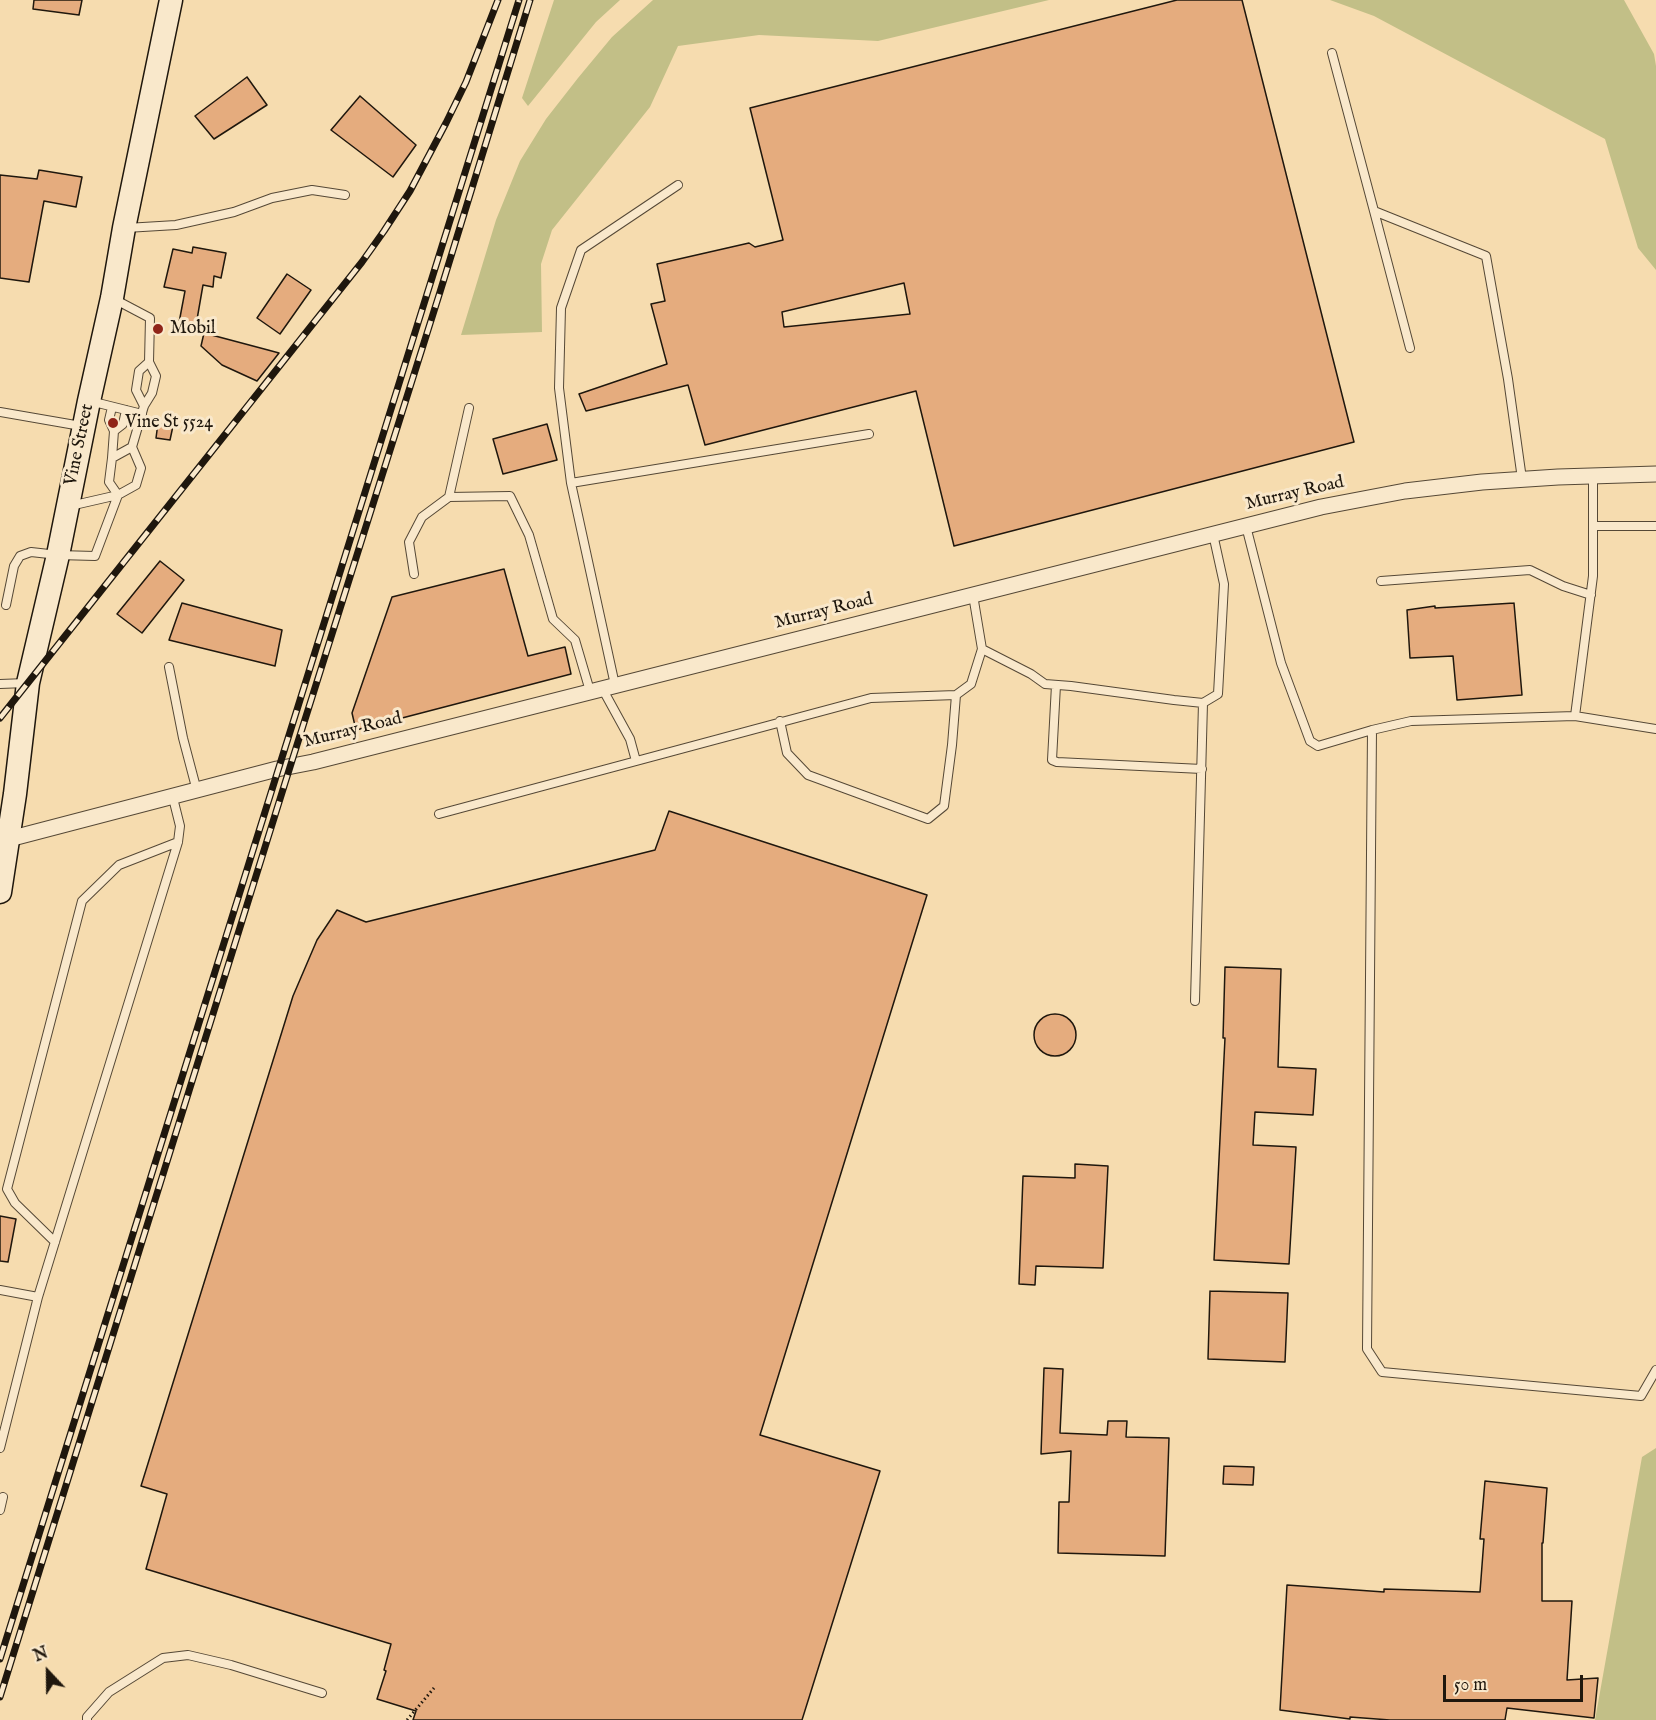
<!DOCTYPE html>
<style>
body{margin:0}
#map{position:relative;width:1656px;height:1720px;overflow:hidden;background:#f6dcaf;font-family:"IM FELL English",serif}
canvas{display:block}
.north{position:absolute;left:18px;top:1642px;width:60px;height:60px;-webkit-text-stroke:4px #f9e8cb;paint-order:stroke;rotate:338deg;font-size:16px;font-weight:700;line-height:24px;text-align:center;color:#1f170d}
.north::after{content:'';display:block;margin:auto;width:21px;height:27px;background:#1f170d;clip-path:polygon(50% 0,100% 100%,50% 72%,0 100%)}
.scale{position:absolute;left:1443px;top:1675px;width:140px;height:27px;box-sizing:border-box;border:3px solid #1f170d;border-top:0;padding-left:8px;font-size:18px;line-height:21px;white-space:nowrap;color:#1f170d;-webkit-text-stroke:4px #f9e8cb;paint-order:stroke}
</style>
<div id="map">
<canvas width="1656" height="1720"></canvas>
<div class="north">N</div>
<div class="scale">50 m</div>
</div>
<script>
const g = document.querySelector('canvas').getContext('2d');
g.lineJoin = 'round';
function fillPath(path, color) { g.fillStyle = color; g.fill(path, 'evenodd'); }
const poly = rows => new Path2D(rows.map(r => 'M' + r).join(''));
function trace(path, color, width, dash) { g.strokeStyle = color; g.lineWidth = width; g.lineCap = dash ? 'butt' : 'round'; g.setLineDash(dash || []); g.stroke(path); }
function write(font, color, halo, rows, align = 'center') {
  g.font = font + ' "IM FELL English",serif'; g.lineWidth = 6; g.setLineDash([]); g.textBaseline = 'middle'; g.strokeStyle = halo; g.fillStyle = color; for (const [text, x, y, turn = 0] of rows) {
    g.save(); g.translate(x, y); g.rotate((+turn || 0) * Math.PI / 180); g.textAlign = isNaN(turn) ? turn : align; if (halo) g.strokeText(text, 0, 0); g.fillText(text, 0, 0); g.restore();
  }
}
const green = poly([
 [554,0,620,0,596,22,528,106,522,98],
 [653,0,1049,0,878,41,759,35,678,46,650,107,552,230,541,264,542,332,461,335,496,220,520,161,546,119,578,78,612,37],
 [1330,0,1624,0,1654,54,1656,66,1656,270,1638,248,1605,139,1374,16],
 [1656,1448,1656,1720,1595,1720,1642,1457]
]);
const building = poly([
 [34,0,82,0,79,15,33,9,34,0],
 [1177,0,1242,0,1354,442,954,546,916,391,705,445,688,385,586,411,579,394,667,364,651,304,665,301,657,264,749,243,755,247,783,240,750,108,1177,0],
 [904,283,910,314,784,327,782,312,904,283],
 [247,77,267,105,214,139,195,116,247,77],
 [360,96,416,145,393,177,331,130,360,96],
 [39,170,82,177,76,207,44,201,29,282,0,278,0,175,37,179,39,170],
 [193,247,226,253,221,278,214,276,213,287,203,285,195,331,178,328,185,291,164,287,173,249,192,253,193,247],
 [287,274,311,290,280,334,257,318,287,274],
 [204,333,268,350,279,353,257,381,222,365,201,346,204,333],
 [158,423,173,426,170,440,156,438,158,423],
 [547,424,557,460,503,474,493,439,547,424],
 [160,561,184,580,142,633,117,614,160,561],
 [504,569,528,656,565,647,571,674,356,730,352,713,392,597,504,569],
 [182,603,282,630,275,666,169,640,182,603],
 [1514,603,1522,695,1457,700,1453,656,1410,658,1407,610,1435,606,1435,608,1514,603],
 [669,811,927,895,760,1435,880,1471,802,1720,413,1720,416,1711,377,1699,386,1671,384,1670,391,1644,146,1569,167,1494,141,1486,293,996,317,940,337,910,366,922,655,850,669,811],
 [1225,967,1281,969,1278,1067,1316,1069,1313,1115,1255,1112,1253,1145,1296,1147,1289,1264,1214,1260,1225,1038,1223,1038,1225,967],
 '1034 1035a21 21 0 1 1 42 0a21 21 0 1 1-42 0Z',
 [1075,1164,1108,1166,1103,1268,1036,1266,1035,1285,1019,1284,1023,1176,1075,1178,1075,1164],
 [0,1216,16,1219,8,1262,0,1261,0,1216],
 [1210,1291,1288,1293,1285,1362,1208,1359,1210,1291],
 [1044,1368,1063,1369,1060,1433,1107,1435,1108,1421,1127,1421,1126,1437,1169,1438,1165,1556,1058,1553,1059,1502,1069,1502,1071,1451,1041,1454,1044,1368],
 [1224,1466,1254,1467,1253,1485,1223,1484,1224,1466],
 [1485,1481,1547,1488,1543,1543,1542,1543,1542,1601,1572,1601,1567,1680,1598,1678,1594,1718,1507,1708,1505,1720,1390,1720,1350,1717,1350,1719,1280,1710,1287,1585,1384,1592,1384,1589,1480,1592,1484,1539,1480,1539,1485,1481]
]);
const path = poly([
 [407,1720,434,1688]
]);
const lane = poly([
 [1332,53,1374,211,1486,256,1508,379,1522,479],
 [1374,211,1410,348],
 [126,228,176,225,234,212,272,198,312,190,345,195],
 [90,401,142,414],
 [144,406,136,390,139,371,149,362],
 [112,407,109,420,114,431,123,424,126,410],
 [469,408,449,497,510,496,529,535,553,619,575,640,590,691],
 [0,412,81,426],
 [112,458,114,431],
 [571,483,559,388,561,308,581,250,678,185],
 [70,506,118,495,109,482,112,458,132,447],
 [1246,526,1281,663,1310,741,1318,746,1372,730,1411,721,1575,716,1593,576,1593,476],
 [1593,526,1656,526],
 [414,574,409,542,422,517,449,497],
 [1381,581,1530,570,1563,586,1591,595],
 [973,595,982,649,1031,674,1045,684,1071,686,1174,700,1203,703,1218,694,1224,584,1213,534],
 [6,605,14,566,20,556,31,552,58,555,95,556,118,495,136,485,141,468,132,447,144,406,152,393,156,376,149,362,150,318,114,299],
 [169,667,183,738,197,791],
 [0,684,26,683],
 [615,685,571,483,869,434],
 [1056,685,1052,760,1057,762,1202,769],
 [602,688,630,739,636,761],
 [1575,716,1656,729],
 [780,721,787,753,808,775,928,819,944,806,952,745,956,695],
 [1372,730,1367,1349,1382,1372,1641,1396,1656,1370],
 [439,814,871,698,956,695,971,684,982,649],
 [1195,1001,1203,703],
 [55,1242,15,1203,7,1189,82,901,119,865,178,842],
 [0,1290,38,1297],
 [0,1448,38,1297,178,842,180,826,173,798],
 [0,1510,3,1497],
 [87,1720,87,1717,109,1692,163,1658,188,1655,231,1665,322,1693]
]);
const street = poly([
 [9,839,277,769,313,762,1321,507,1405,491,1482,482,1558,477,1656,474]
]);
const secondary = poly([
 [0,892,15,794,28,683,58,555,89,401,112,298,124,228,171,0]
]);
const rail = poly([
 [0,718,362,262,384,231,410,191,446,123,466,82,498,0],
 [0,1659,519,0],
 [0,1697,290,767,440,292,530,0]
]);
const markers = [
 [158,329,6,"#8f2418"],
 [113,423,6,"#8f2418"]
];
const poiNames = [
 ["Mobil",170,329],
 ["Vine St 5524",125,423]
];
const streetNames = [
 ["Vine Street",80,445,-78],
 ["Murray Road",1295,494,-13],
 ["Murray Road",824,612,-14],
 ["Murray Road",353,731,-14]
];
fillPath(green, '#c2bf87');
fillPath(building, '#e5ac7e');
trace(building, '#1f170d', 1.5);
trace(lane, '#554836', 10);
trace(street, '#554836', 17);
trace(secondary, '#1f170d', 25);
trace(path, '#1f170d', 3, [1.5, 3]);
trace(lane, '#f9e8cb', 8);
trace(street, '#f9e8cb', 15);
trace(secondary, '#f9e8cb', 22);
trace(rail, '#1f170d', 7);
trace(rail, '#f9e8cb', 4.5, [14]);
for (const [x, y, r, color] of markers) { const dot = new Path2D(); dot.arc(x, y, r, 0, 2 * Math.PI); g.fillStyle = color; g.fill(dot); trace(dot, '#f9e8cb', 2); }
write('18px', '#1f170d', '#f9e8cb', poiNames, 'left');
write('18px', '#1f170d', '#f9e8cb', streetNames);
</script>
